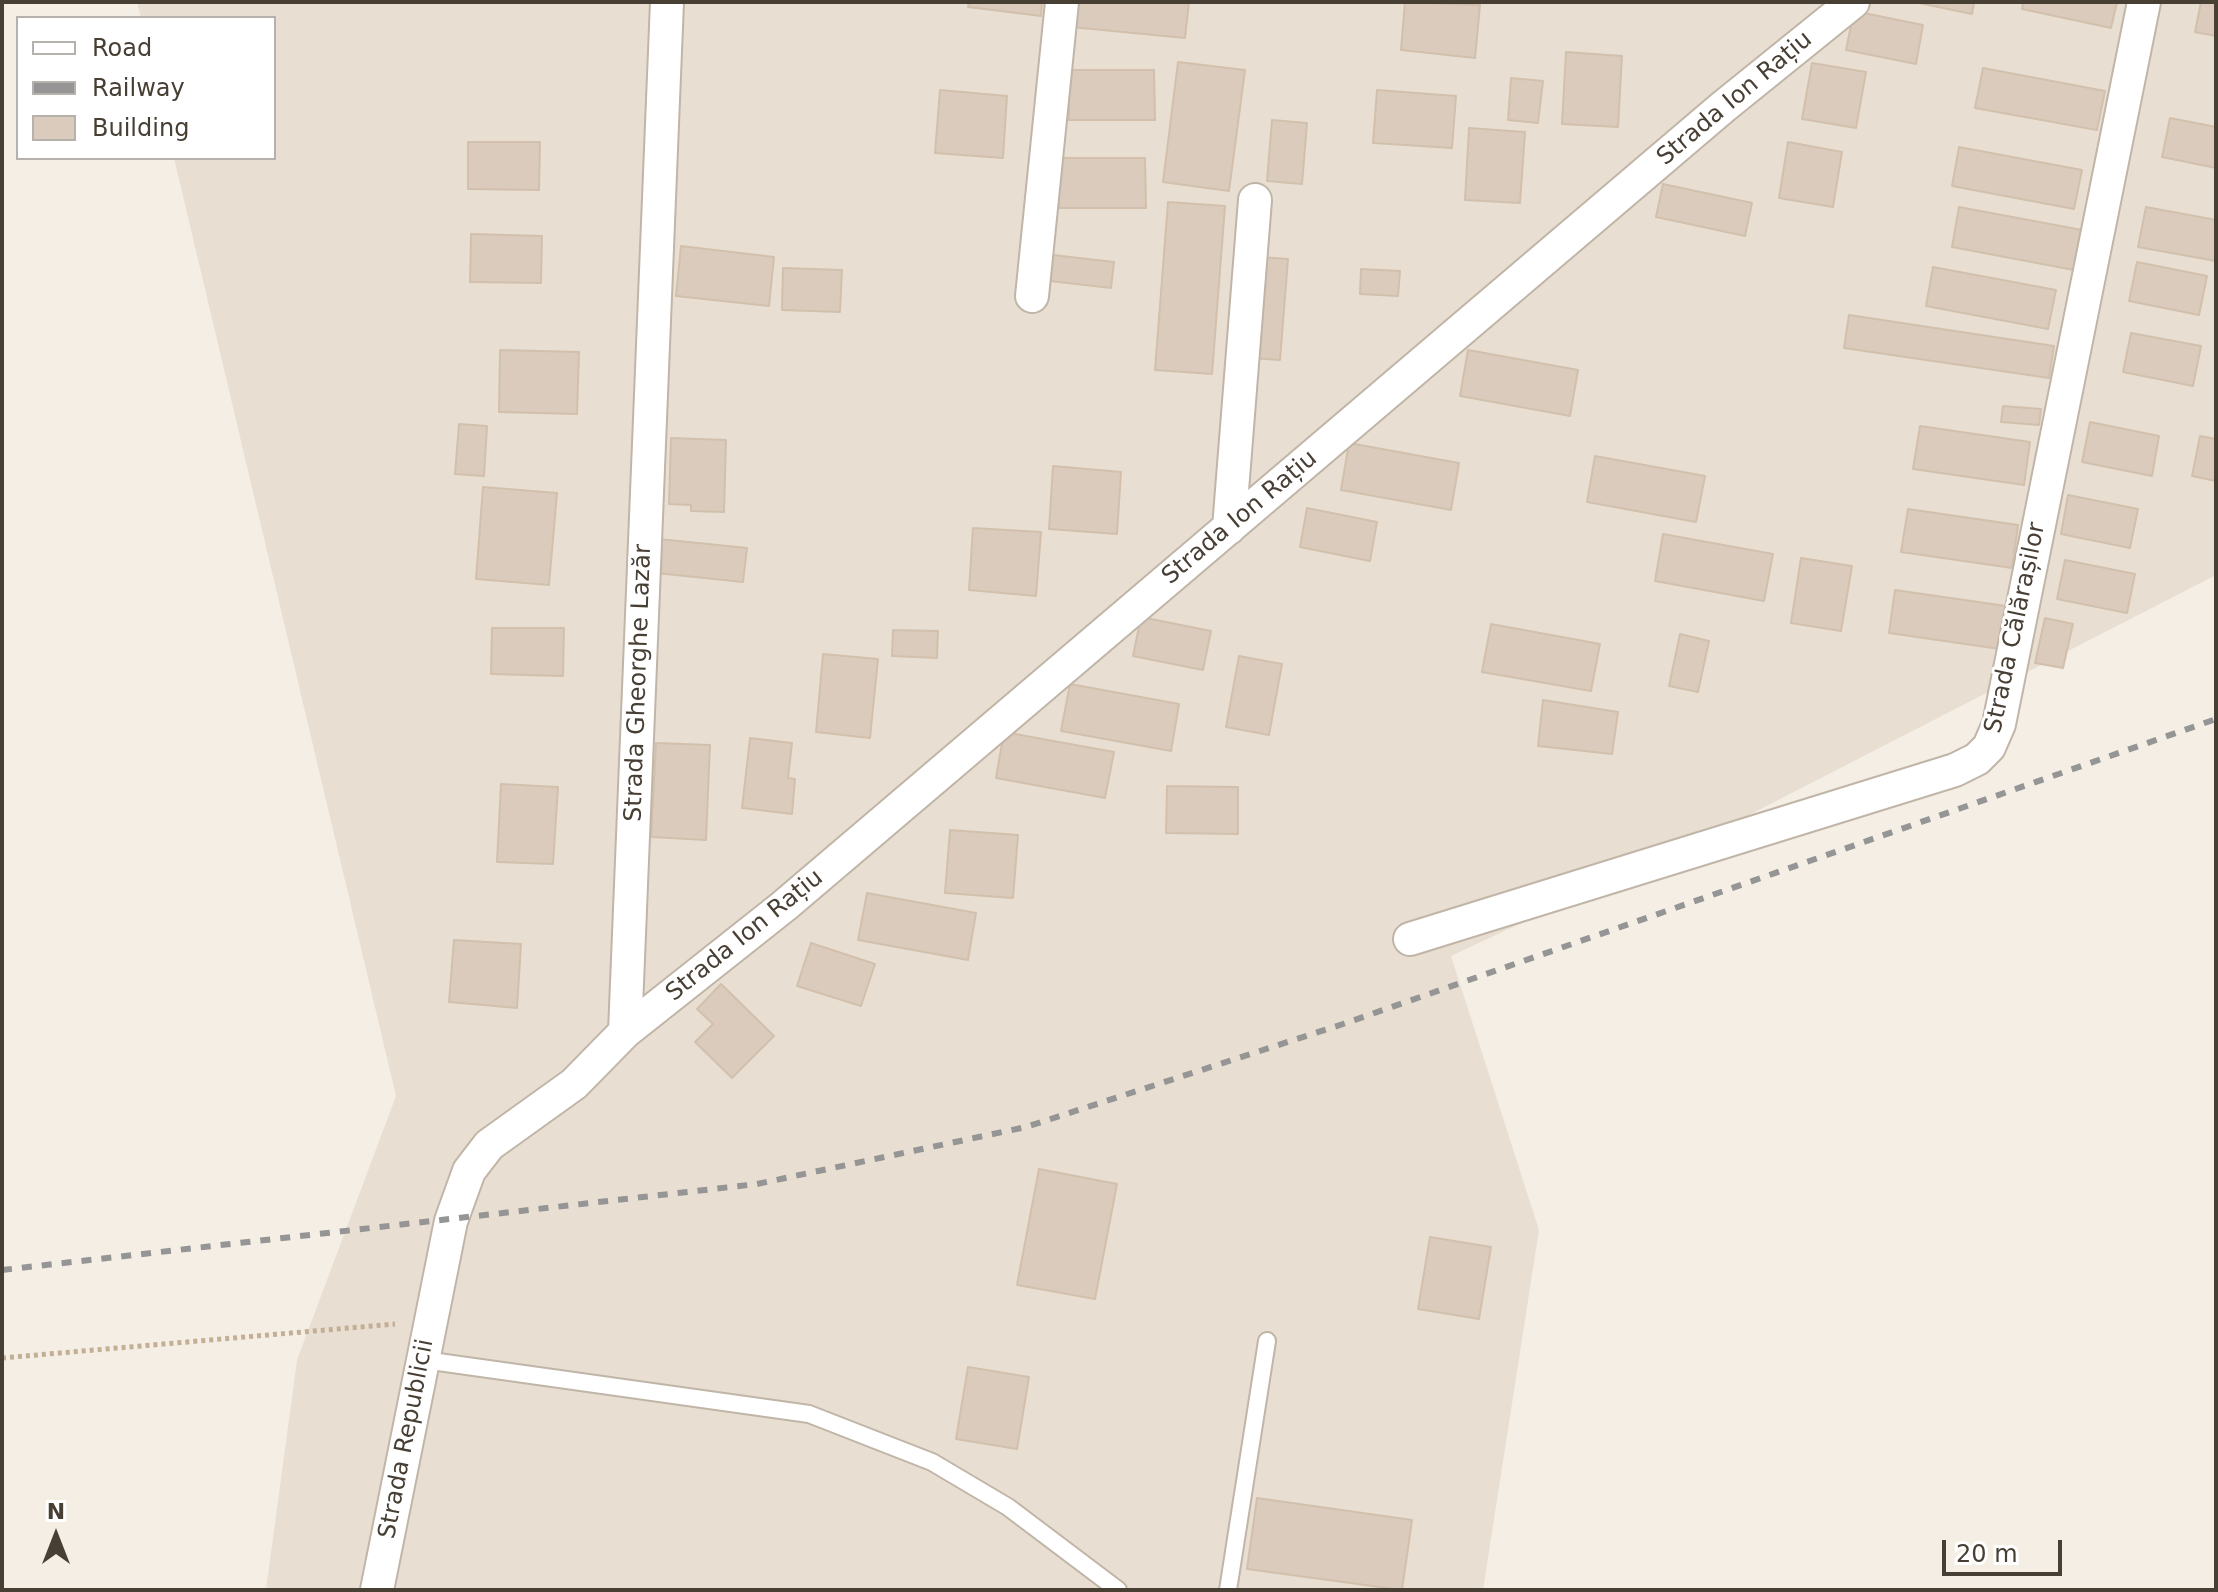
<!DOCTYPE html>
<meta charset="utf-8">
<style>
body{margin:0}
#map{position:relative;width:2218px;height:1592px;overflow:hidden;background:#f4eee5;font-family:"DejaVu Sans",sans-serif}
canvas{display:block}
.frame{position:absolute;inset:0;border:4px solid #473e34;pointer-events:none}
.legend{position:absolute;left:16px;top:16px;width:260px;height:144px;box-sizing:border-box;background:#fff;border:2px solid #b5b2ae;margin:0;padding:10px 14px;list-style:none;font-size:24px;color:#473e34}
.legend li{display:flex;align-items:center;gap:16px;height:40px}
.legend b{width:40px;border:2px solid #b5b2ae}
.north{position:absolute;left:16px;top:1496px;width:80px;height:80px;-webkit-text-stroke:6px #fff;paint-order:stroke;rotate:0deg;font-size:22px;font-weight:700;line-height:32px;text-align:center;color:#473e34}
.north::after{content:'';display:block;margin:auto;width:28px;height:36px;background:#473e34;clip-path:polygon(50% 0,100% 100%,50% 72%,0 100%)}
.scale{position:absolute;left:1942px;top:1540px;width:120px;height:36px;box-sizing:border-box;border:4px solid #473e34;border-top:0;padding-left:10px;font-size:24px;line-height:28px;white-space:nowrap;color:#473e34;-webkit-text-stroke:6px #fff;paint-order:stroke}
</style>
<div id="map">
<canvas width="2218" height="1592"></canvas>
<div class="frame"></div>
<ul class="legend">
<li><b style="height:10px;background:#fff"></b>Road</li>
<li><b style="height:10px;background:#959595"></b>Railway</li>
<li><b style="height:22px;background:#dacbbc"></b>Building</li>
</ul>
<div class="north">N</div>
<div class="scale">20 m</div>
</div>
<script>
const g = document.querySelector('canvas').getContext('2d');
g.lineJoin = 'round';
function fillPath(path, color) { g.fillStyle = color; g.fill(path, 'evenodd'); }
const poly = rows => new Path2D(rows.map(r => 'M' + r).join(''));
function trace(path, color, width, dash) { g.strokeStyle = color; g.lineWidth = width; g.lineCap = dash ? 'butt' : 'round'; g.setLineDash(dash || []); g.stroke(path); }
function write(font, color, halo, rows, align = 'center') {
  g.font = font + ' "DejaVu Sans",sans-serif'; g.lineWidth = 6; g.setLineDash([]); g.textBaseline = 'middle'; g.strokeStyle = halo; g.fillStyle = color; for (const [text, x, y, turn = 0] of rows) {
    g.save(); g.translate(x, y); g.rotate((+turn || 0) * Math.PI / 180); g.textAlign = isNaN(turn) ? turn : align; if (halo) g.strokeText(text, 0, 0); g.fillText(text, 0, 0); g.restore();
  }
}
const residential = poly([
 [137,2,2216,2,2216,575,1712,834,1451,956,1539,1230,1483,1590,266,1590,297,1360,396,1096,174,158,274,158,274,18,141,18]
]);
const building = poly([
 [969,2,1042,2,1041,16,968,7,969,2],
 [1074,2,1189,2,1185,38,1071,27,1074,2],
 [1405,2,1480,5,1475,58,1401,50,1405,2],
 [1914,2,1974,2,1972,14,1914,2],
 [2023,2,2117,2,2111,28,2022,9,2023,2],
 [2201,2,2216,2,2216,36,2195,32,2201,2],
 [1854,11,1923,25,1916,64,1846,50,1854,11],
 [1566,52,1622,56,1618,127,1562,124,1566,52],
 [1178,62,1245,70,1229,191,1163,182,1178,62],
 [1812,63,1866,72,1856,128,1802,119,1812,63],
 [1983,68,2105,91,2097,130,1975,108,1983,68],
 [1069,70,1154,70,1155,120,1069,120,1069,70],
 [1511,78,1543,81,1538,123,1508,120,1511,78],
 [940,90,1007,96,1003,158,935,153,940,90],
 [1377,90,1456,96,1452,148,1373,143,1377,90],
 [2170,118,2216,127,2216,168,2162,157,2170,118],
 [1272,120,1307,123,1302,184,1267,181,1272,120],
 [1469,128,1525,132,1520,203,1465,200,1469,128],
 [468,142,540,142,539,190,468,189,468,142],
 [1788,142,1842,152,1833,207,1779,198,1788,142],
 [1959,147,2082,170,2074,209,1952,186,1959,147],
 [1059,158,1145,158,1146,208,1059,208,1059,158],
 [1663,184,1752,203,1745,236,1656,217,1663,184],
 [1168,202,1225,206,1212,374,1155,370,1168,202],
 [1959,207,2082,230,2074,270,1952,247,1959,207],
 [2146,207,2216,220,2216,261,2138,247,2146,207],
 [471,234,542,236,541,283,470,282,471,234],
 [681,246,774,257,769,306,676,296,681,246],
 [1044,254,1114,262,1111,288,1041,280,1044,254],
 [1260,257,1288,259,1280,360,1252,358,1260,257],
 [2137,262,2207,276,2199,315,2129,301,2137,262],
 [1933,267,2056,290,2048,329,1926,306,1933,267],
 [783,268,842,270,840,312,782,310,783,268],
 [1361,269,1400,271,1398,296,1360,294,1361,269],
 [1849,315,2054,346,2049,378,1844,348,1849,315],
 [2131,333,2201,346,2193,386,2123,372,2131,333],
 [500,350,579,352,577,414,499,412,500,350],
 [1468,350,1578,370,1570,416,1460,396,1468,350],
 [2003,406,2041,409,2039,425,2001,422,2003,406],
 [2090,422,2159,436,2152,476,2082,462,2090,422],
 [459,424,487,426,484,476,455,474,459,424],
 [1920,426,2030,442,2024,485,1913,469,1920,426],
 [2200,436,2216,439,2216,481,2192,476,2200,436],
 [671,438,726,440,724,512,691,511,691,505,669,504,671,438],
 [1349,443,1459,463,1451,510,1341,490,1349,443],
 [1595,456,1705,476,1696,522,1587,502,1595,456],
 [1053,466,1121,472,1117,534,1049,529,1053,466],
 [483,487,557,493,549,585,476,579,483,487],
 [2068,495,2138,509,2130,548,2061,534,2068,495],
 [1307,508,1377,522,1370,561,1300,547,1307,508],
 [1908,509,2018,525,2012,568,1901,552,1908,509],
 [973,528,1041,532,1036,596,969,590,973,528],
 [1663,534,1773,554,1764,601,1655,581,1663,534],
 [659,539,747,548,743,582,656,573,659,539],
 [1801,558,1852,566,1841,631,1791,623,1801,558],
 [2065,560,2135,574,2127,613,2057,599,2065,560],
 [1895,590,2006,606,2000,649,1889,633,1895,590],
 [1141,617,1211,631,1203,670,1133,656,1141,617],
 [2045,618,2073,624,2063,668,2035,663,2045,618],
 [1491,624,1600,644,1591,691,1482,672,1491,624],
 [492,628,564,628,563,676,491,674,492,628],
 [893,630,938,631,937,658,892,656,893,630],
 [1680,634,1709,641,1698,692,1669,686,1680,634],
 [823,654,878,659,870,738,816,732,823,654],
 [1239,656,1282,664,1269,735,1226,727,1239,656],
 [1070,684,1179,704,1171,751,1061,731,1070,684],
 [1543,700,1618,712,1612,754,1538,746,1543,700],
 [1004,732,1114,752,1105,798,996,778,1004,732],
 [750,738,792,743,788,778,795,779,792,814,742,808,750,738],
 [656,743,710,745,706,840,651,837,656,743],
 [501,784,558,787,553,864,497,862,501,784],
 [1167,786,1238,787,1238,834,1166,833,1167,786],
 [950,830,1018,835,1013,898,945,893,950,830],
 [867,893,976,913,968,960,858,940,867,893],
 [454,940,521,944,517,1008,449,1002,454,940],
 [811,943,875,964,861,1006,797,986,811,943],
 [721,984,774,1036,732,1078,695,1042,713,1024,697,1009,721,984],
 [1039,1169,1117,1184,1095,1299,1017,1285,1039,1169],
 [1430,1237,1491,1247,1479,1319,1418,1309,1430,1237],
 [968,1367,1029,1377,1017,1449,956,1439,968,1367],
 [1257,1498,1412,1520,1402,1590,1247,1569,1257,1498]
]);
const path = poly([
 [2,1358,395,1324]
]);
const lane = poly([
 [424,1360,809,1414,932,1462,1008,1507,1118,1590],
 [1228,1590,1267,1341]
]);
const street = poly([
 [1032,296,1062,2],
 [1229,528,1255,200],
 [1410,939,1955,770,1977,759,1989,747,1999,724,2144,2],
 [625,1032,667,2],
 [377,1590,451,1221,469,1171,489,1145,574,1084,625,1032,784,906,1723,107,1853,2]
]);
const rail = poly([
 [2,1270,757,1184,1026,1127,1343,1024,2216,719]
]);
const streetNames = [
 ["Strada Ion Rațiu",1735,99,-40],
 ["Strada Ion Rațiu",1240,518,-40],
 ["Strada Călărașilor",2016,628,-78],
 ["Strada Gheorghe Lazăr",639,683,-88],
 ["Strada Ion Rațiu",745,936,-39],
 ["Strada Republicii",407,1439,-79]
];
fillPath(residential, '#e8dfd2');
fillPath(building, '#dacbbc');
trace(building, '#d2c0ac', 2);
trace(lane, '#c0b5a7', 20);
trace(street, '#c0b5a7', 36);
trace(path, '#c3af96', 5, [4, 4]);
trace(lane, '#fff', 16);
trace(street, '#fff', 32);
trace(rail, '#959595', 6, [10, 10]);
write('24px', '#473e34', '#fff', streetNames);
</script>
